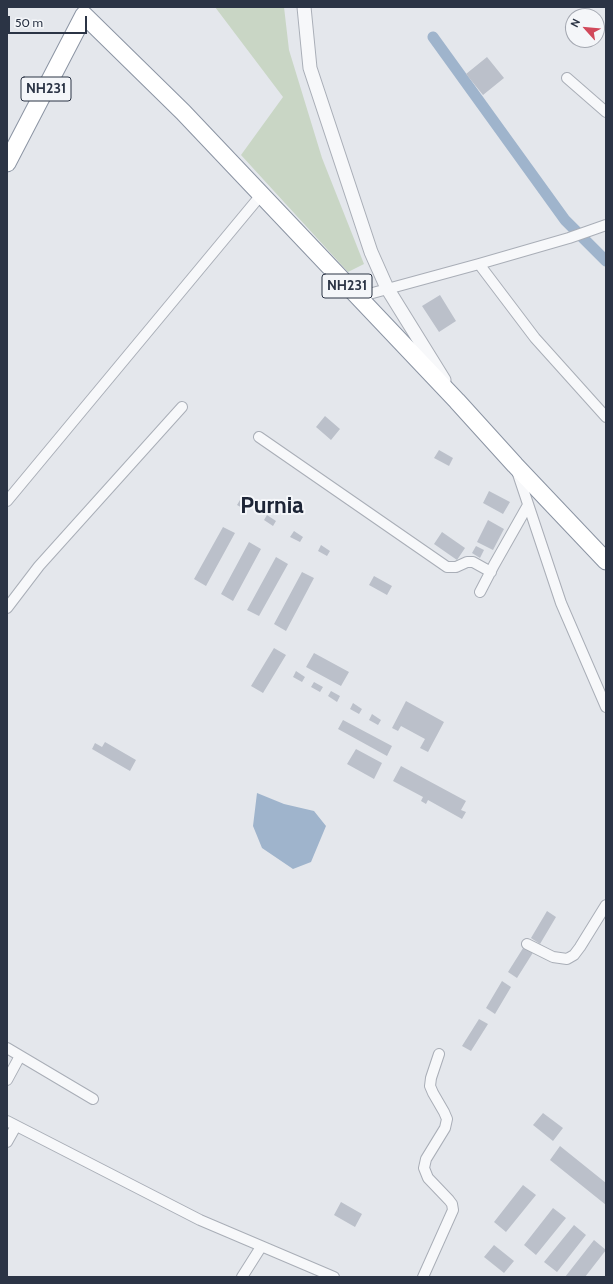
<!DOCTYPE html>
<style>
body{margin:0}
#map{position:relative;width:613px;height:1284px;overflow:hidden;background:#e4e7ec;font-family:Cabin,sans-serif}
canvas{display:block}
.frame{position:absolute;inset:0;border:8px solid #2b3445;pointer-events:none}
.north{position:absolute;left:565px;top:8px;width:40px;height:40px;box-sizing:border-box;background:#f4f6f9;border:1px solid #a4a8b1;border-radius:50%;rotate:297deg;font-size:11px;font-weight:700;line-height:16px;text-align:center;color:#2b3445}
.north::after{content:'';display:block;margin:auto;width:14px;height:18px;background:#d1495b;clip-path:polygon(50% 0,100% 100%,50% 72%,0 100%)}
.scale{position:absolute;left:8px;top:16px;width:79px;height:18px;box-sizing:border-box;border:2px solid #2b3445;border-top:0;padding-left:5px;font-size:12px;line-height:14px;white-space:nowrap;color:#2b3445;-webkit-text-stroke:3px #f4f6f9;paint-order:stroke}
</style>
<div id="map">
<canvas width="613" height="1284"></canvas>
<div class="frame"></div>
<div class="north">N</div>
<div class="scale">50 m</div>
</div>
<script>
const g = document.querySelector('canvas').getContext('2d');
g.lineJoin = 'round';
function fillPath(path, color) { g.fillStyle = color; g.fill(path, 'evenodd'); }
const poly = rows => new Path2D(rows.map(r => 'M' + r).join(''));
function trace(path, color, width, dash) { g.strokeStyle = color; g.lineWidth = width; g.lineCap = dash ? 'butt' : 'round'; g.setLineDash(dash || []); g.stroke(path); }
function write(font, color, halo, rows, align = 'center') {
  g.font = font + ' Cabin,sans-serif'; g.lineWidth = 4; g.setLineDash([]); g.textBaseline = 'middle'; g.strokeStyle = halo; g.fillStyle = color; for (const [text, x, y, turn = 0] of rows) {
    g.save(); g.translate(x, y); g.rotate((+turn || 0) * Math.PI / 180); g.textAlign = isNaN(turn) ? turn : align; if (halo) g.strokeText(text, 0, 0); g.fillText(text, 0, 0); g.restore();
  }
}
const green = poly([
 [215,7,284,7,289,50,322,158,364,264,348,272,241,155,283,97]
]);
const water = poly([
 [257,793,284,804,314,811,326,826,311,862,293,869,262,848,253,826]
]);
const canal = poly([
 [433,37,565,220,606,261]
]);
const building = poly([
 [487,57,504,78,483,95,466,74],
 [440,295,456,321,439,332,422,306],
 [325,416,340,429,331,440,316,427],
 [439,450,453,458,449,466,434,458],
 [489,491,510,502,503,514,483,503],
 [240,500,249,505,246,510,237,505],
 [267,515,276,521,273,526,264,520],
 [488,520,504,529,493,550,477,542],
 [223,527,235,533,206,586,194,579],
 [294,531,303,537,300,542,290,537],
 [442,532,465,548,457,560,434,544],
 [249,542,261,549,233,601,221,594],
 [321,545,330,551,327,556,318,551],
 [476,546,484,550,480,558,472,553],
 [276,557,288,564,259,616,247,610],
 [302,572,314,578,286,631,274,624],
 [374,576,392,586,387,595,369,585],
 [274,648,286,655,263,693,251,686],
 [314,653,349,672,341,686,306,667],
 [296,671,305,677,302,682,293,677],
 [314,682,323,687,320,692,311,687],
 [331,691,340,696,337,702,328,696],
 [406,701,444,722,428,752,420,748,425,739,401,726,398,731,392,728],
 [353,703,362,709,359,714,350,709],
 [372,714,381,720,378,725,369,720],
 [343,720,392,746,387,756,338,729],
 [105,742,136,760,130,771,92,749,95,743,102,747],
 [356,749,382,763,374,779,347,764],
 [401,766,466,801,461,810,466,812,462,819,428,800,426,804,421,801,423,797,393,781],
 [547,911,556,917,540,944,531,938],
 [525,945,534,951,517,978,508,972],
 [502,981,511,987,495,1014,486,1008],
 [479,1019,488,1024,471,1051,462,1046],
 [543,1113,563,1128,553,1141,533,1125],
 [560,1146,606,1183,606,1205,550,1160],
 [523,1185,536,1195,506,1232,494,1222],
 [341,1202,362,1214,355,1227,334,1215],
 [553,1208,566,1218,536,1255,524,1245],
 [574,1225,586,1235,557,1272,544,1262],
 [594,1240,606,1250,585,1277,565,1277],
 [494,1245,514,1261,504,1273,484,1257]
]);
const minor = poly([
 [567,78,606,112],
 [479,264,535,338,606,417],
 [358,297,479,264,569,238,606,225],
 [259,437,447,567,456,567,467,562,473,562,491,572],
 [517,471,561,603,606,707],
 [7,501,261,195],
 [480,592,494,565,528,505],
 [7,608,39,566,182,407],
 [527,944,553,957,567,959,574,955,580,947,606,905],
 [7,1048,93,1099],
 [7,1080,20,1056],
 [7,1121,200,1220,334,1277],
 [7,1142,16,1126],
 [242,1277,261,1247],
 [423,1277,453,1210,452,1204,449,1200,428,1178,424,1168,426,1159,445,1128,447,1119,444,1112,433,1093,430,1086,431,1078,439,1054]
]);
const tertiary = poly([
 [304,7,310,68,371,252,387,288,444,380]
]);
const trunk = poly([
 [7,163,84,15,183,112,457,401,515,465,606,561]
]);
const shields = [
 [46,89,50],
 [347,286,50]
];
const shieldNames = [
 ["NH231",46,89],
 ["NH231",347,286]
];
const townNames = [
 ["Purnia",272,506]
];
fillPath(green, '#c9d6c5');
fillPath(water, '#9fb4cc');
trace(canal, '#9fb4cc', 11);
fillPath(building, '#bbc0ca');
trace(minor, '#a9aeb7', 12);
trace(tertiary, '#a9aeb7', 15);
trace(trunk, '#8b94a3', 19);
trace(minor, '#f7f8fa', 10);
trace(tertiary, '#f7f8fa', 13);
trace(trunk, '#fff', 17);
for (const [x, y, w] of shields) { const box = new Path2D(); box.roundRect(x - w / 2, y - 12, w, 24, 3); g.fillStyle = '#f4f6f9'; g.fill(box); trace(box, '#2b3445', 1); }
write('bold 14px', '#2b3445', null, shieldNames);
write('bold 23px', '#1d2536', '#f4f6f9', townNames);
</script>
